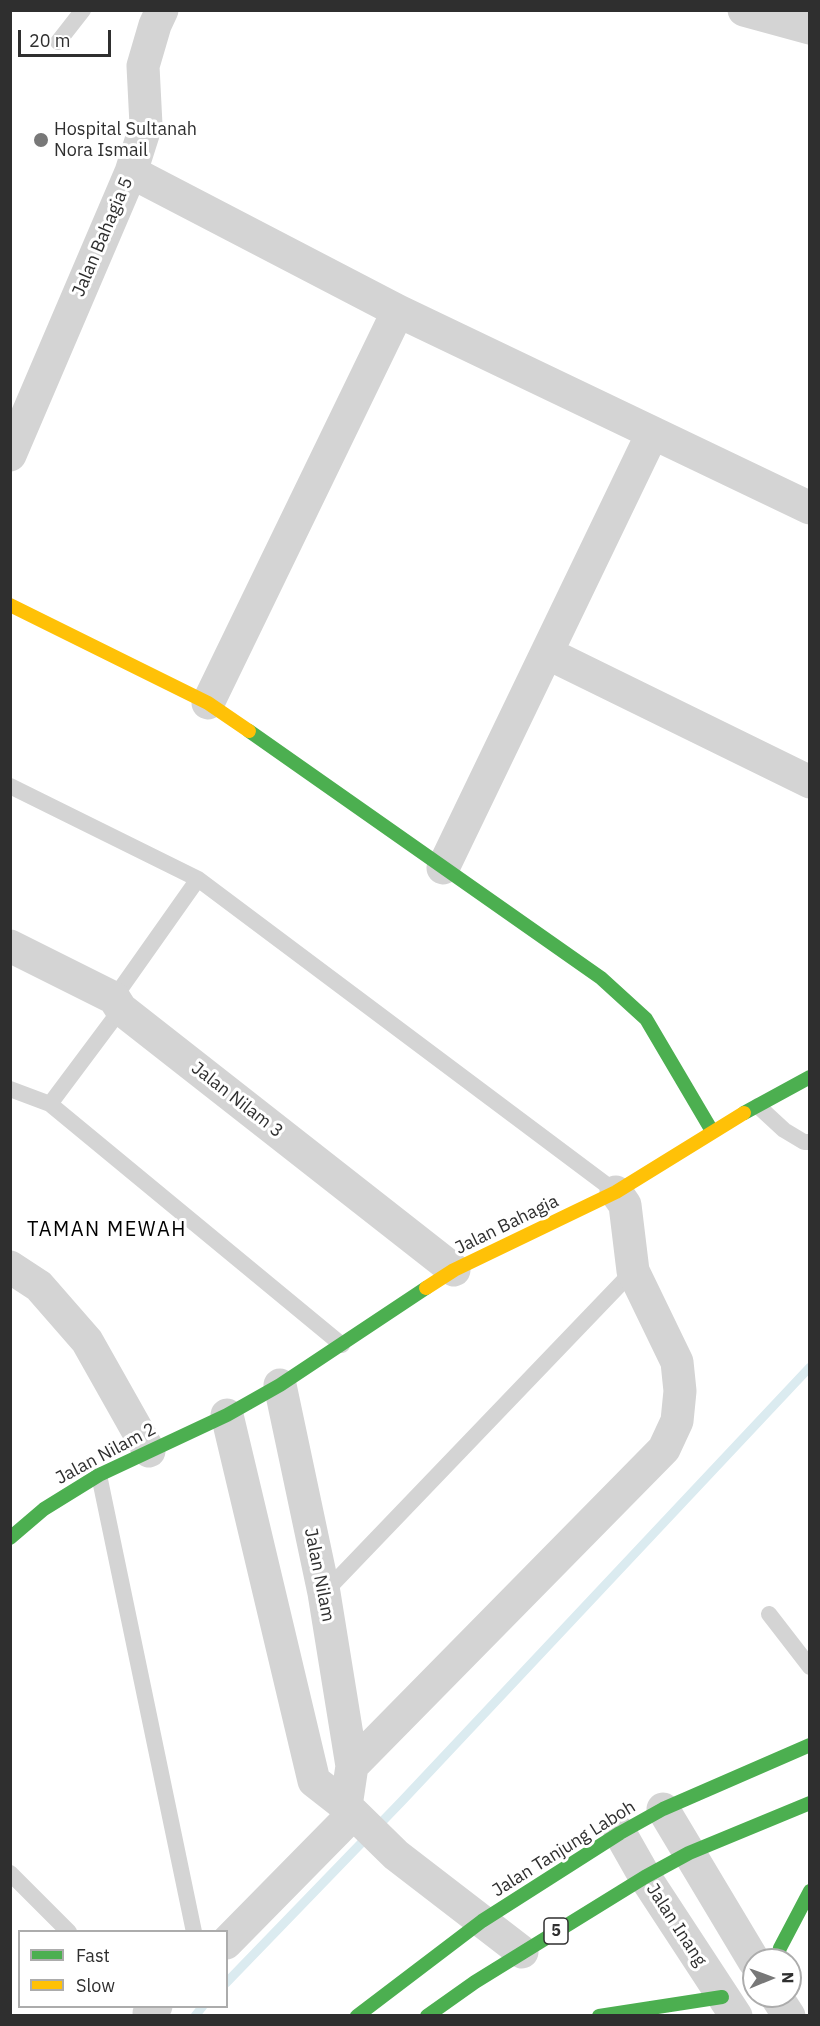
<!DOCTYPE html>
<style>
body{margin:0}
#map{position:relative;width:820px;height:2026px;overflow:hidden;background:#fff;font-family:"IBM Plex Sans",sans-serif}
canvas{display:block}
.frame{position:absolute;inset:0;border:12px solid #2f2f2f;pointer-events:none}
.legend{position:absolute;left:18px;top:1930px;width:210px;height:78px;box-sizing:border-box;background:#fff;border:2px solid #acacac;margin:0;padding:8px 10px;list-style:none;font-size:18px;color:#2f2f2f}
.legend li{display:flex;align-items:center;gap:12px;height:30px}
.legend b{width:30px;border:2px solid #acacac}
.north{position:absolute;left:742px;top:1948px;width:60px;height:60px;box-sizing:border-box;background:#fff;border:2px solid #acacac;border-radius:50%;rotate:89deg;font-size:16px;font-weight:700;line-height:24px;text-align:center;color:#2f2f2f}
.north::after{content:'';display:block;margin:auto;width:21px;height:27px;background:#787878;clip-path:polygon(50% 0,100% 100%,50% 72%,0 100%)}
.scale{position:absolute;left:18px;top:30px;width:93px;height:27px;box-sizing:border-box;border:3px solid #2f2f2f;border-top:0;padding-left:8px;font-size:18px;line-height:21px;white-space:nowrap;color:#2f2f2f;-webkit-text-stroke:4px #fff;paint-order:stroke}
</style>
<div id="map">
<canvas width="820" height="2026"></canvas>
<div class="frame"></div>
<ul class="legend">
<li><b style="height:8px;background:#4caf50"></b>Fast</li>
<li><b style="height:8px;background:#ffc107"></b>Slow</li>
</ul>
<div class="north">N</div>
<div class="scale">20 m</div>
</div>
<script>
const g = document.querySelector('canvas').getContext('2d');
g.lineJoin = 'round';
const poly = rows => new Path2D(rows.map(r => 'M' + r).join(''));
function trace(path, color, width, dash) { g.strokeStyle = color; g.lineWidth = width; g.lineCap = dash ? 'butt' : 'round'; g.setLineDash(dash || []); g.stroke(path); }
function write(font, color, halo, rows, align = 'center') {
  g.font = font + ' "IBM Plex Sans",sans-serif'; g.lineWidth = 6; g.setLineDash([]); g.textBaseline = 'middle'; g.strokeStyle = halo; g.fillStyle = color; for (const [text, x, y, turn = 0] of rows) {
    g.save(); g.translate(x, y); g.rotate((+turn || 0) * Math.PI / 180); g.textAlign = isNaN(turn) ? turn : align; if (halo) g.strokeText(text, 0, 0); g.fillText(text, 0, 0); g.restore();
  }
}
const stream = poly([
 [226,1983,402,1801,810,1367],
 [195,2016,203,2006]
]);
const lane = poly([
 [58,42,83,10],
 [10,786,198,879,616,1192],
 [114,998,198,879],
 [10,1089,50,1104,342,1345],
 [50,1104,121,1009],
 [758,1106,784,1130,804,1142,810,1142],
 [99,1475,194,1932],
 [324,1593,633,1271],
 [769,1614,810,1667],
 [10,1873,69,1932]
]);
const street = poly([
 [744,10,810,28],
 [131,172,398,311,810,508],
 [10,455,131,172,146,125,143,66,155,25,162,10],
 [549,654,810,782],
 [208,703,398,311],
 [443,868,652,434],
 [10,946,114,998,121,1009,454,1270],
 [10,1267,39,1286,87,1341,149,1451],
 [280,1385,324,1593,352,1766],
 [227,1415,314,1781,346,1806,396,1855,522,1952],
 [346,1806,352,1766,664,1449,677,1421,680,1391,677,1362,633,1271,625,1205,616,1192],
 [663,1809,754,1961],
 [620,1833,645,1877,736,2016],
 [226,1943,353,1814],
 [776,1996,789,2016],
 [149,2013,156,2006]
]);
const fast = poly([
 [249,731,601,978,646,1019,712,1131],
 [744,1113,810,1077],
 [10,1538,44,1509,99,1475,227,1415,280,1385,426,1288],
 [777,1960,780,1948,810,1891],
 [357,2016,482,1921,620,1833,663,1809,810,1745],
 [427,2016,475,1982,645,1877,689,1853,810,1803],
 [599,2016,722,1997]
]);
const slow = poly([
 [10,605,208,703,249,731],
 [426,1288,454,1270,616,1192,744,1113]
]);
const markers = [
 [41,140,8,"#787878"]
];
const shields = [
 [556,1931,24]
];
const shieldNames = [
 ["5",556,1931]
];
const poiNames = [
 ["Hospital Sultanah",54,130],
 ["Nora Ismail",54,151]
];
const streetNames = [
 ["Jalan Bahagia 5",103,237,-67],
 ["Jalan Nilam 3",237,1100,38],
 ["Jalan Bahagia",507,1225,-26],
 ["Jalan Nilam 2",106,1454,-28],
 ["Jalan Nilam",319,1575,79],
 ["Jalan Tanjung Laboh",564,1849,-32],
 ["Jalan Inang",676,1925,57]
];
const neighbourhoodNames = [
 ["TAMAN MEWAH",107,1230]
];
trace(stream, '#dbebf0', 9);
trace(lane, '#d4d4d4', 16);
trace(street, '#d4d4d4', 33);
trace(fast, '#4caf50', 14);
trace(slow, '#ffc107', 14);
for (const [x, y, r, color] of markers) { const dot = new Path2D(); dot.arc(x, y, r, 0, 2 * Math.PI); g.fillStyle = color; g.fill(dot); trace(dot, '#fff', 2); }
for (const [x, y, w] of shields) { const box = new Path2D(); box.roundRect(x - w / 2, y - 13, w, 26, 4.5); g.fillStyle = '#fff'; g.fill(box); trace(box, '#2f2f2f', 1.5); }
write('bold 16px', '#2f2f2f', null, shieldNames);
write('18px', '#2f2f2f', '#fff', poiNames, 'left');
write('18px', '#2f2f2f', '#fff', streetNames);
g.letterSpacing = '1.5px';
write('20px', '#000', '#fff', neighbourhoodNames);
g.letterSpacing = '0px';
</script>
